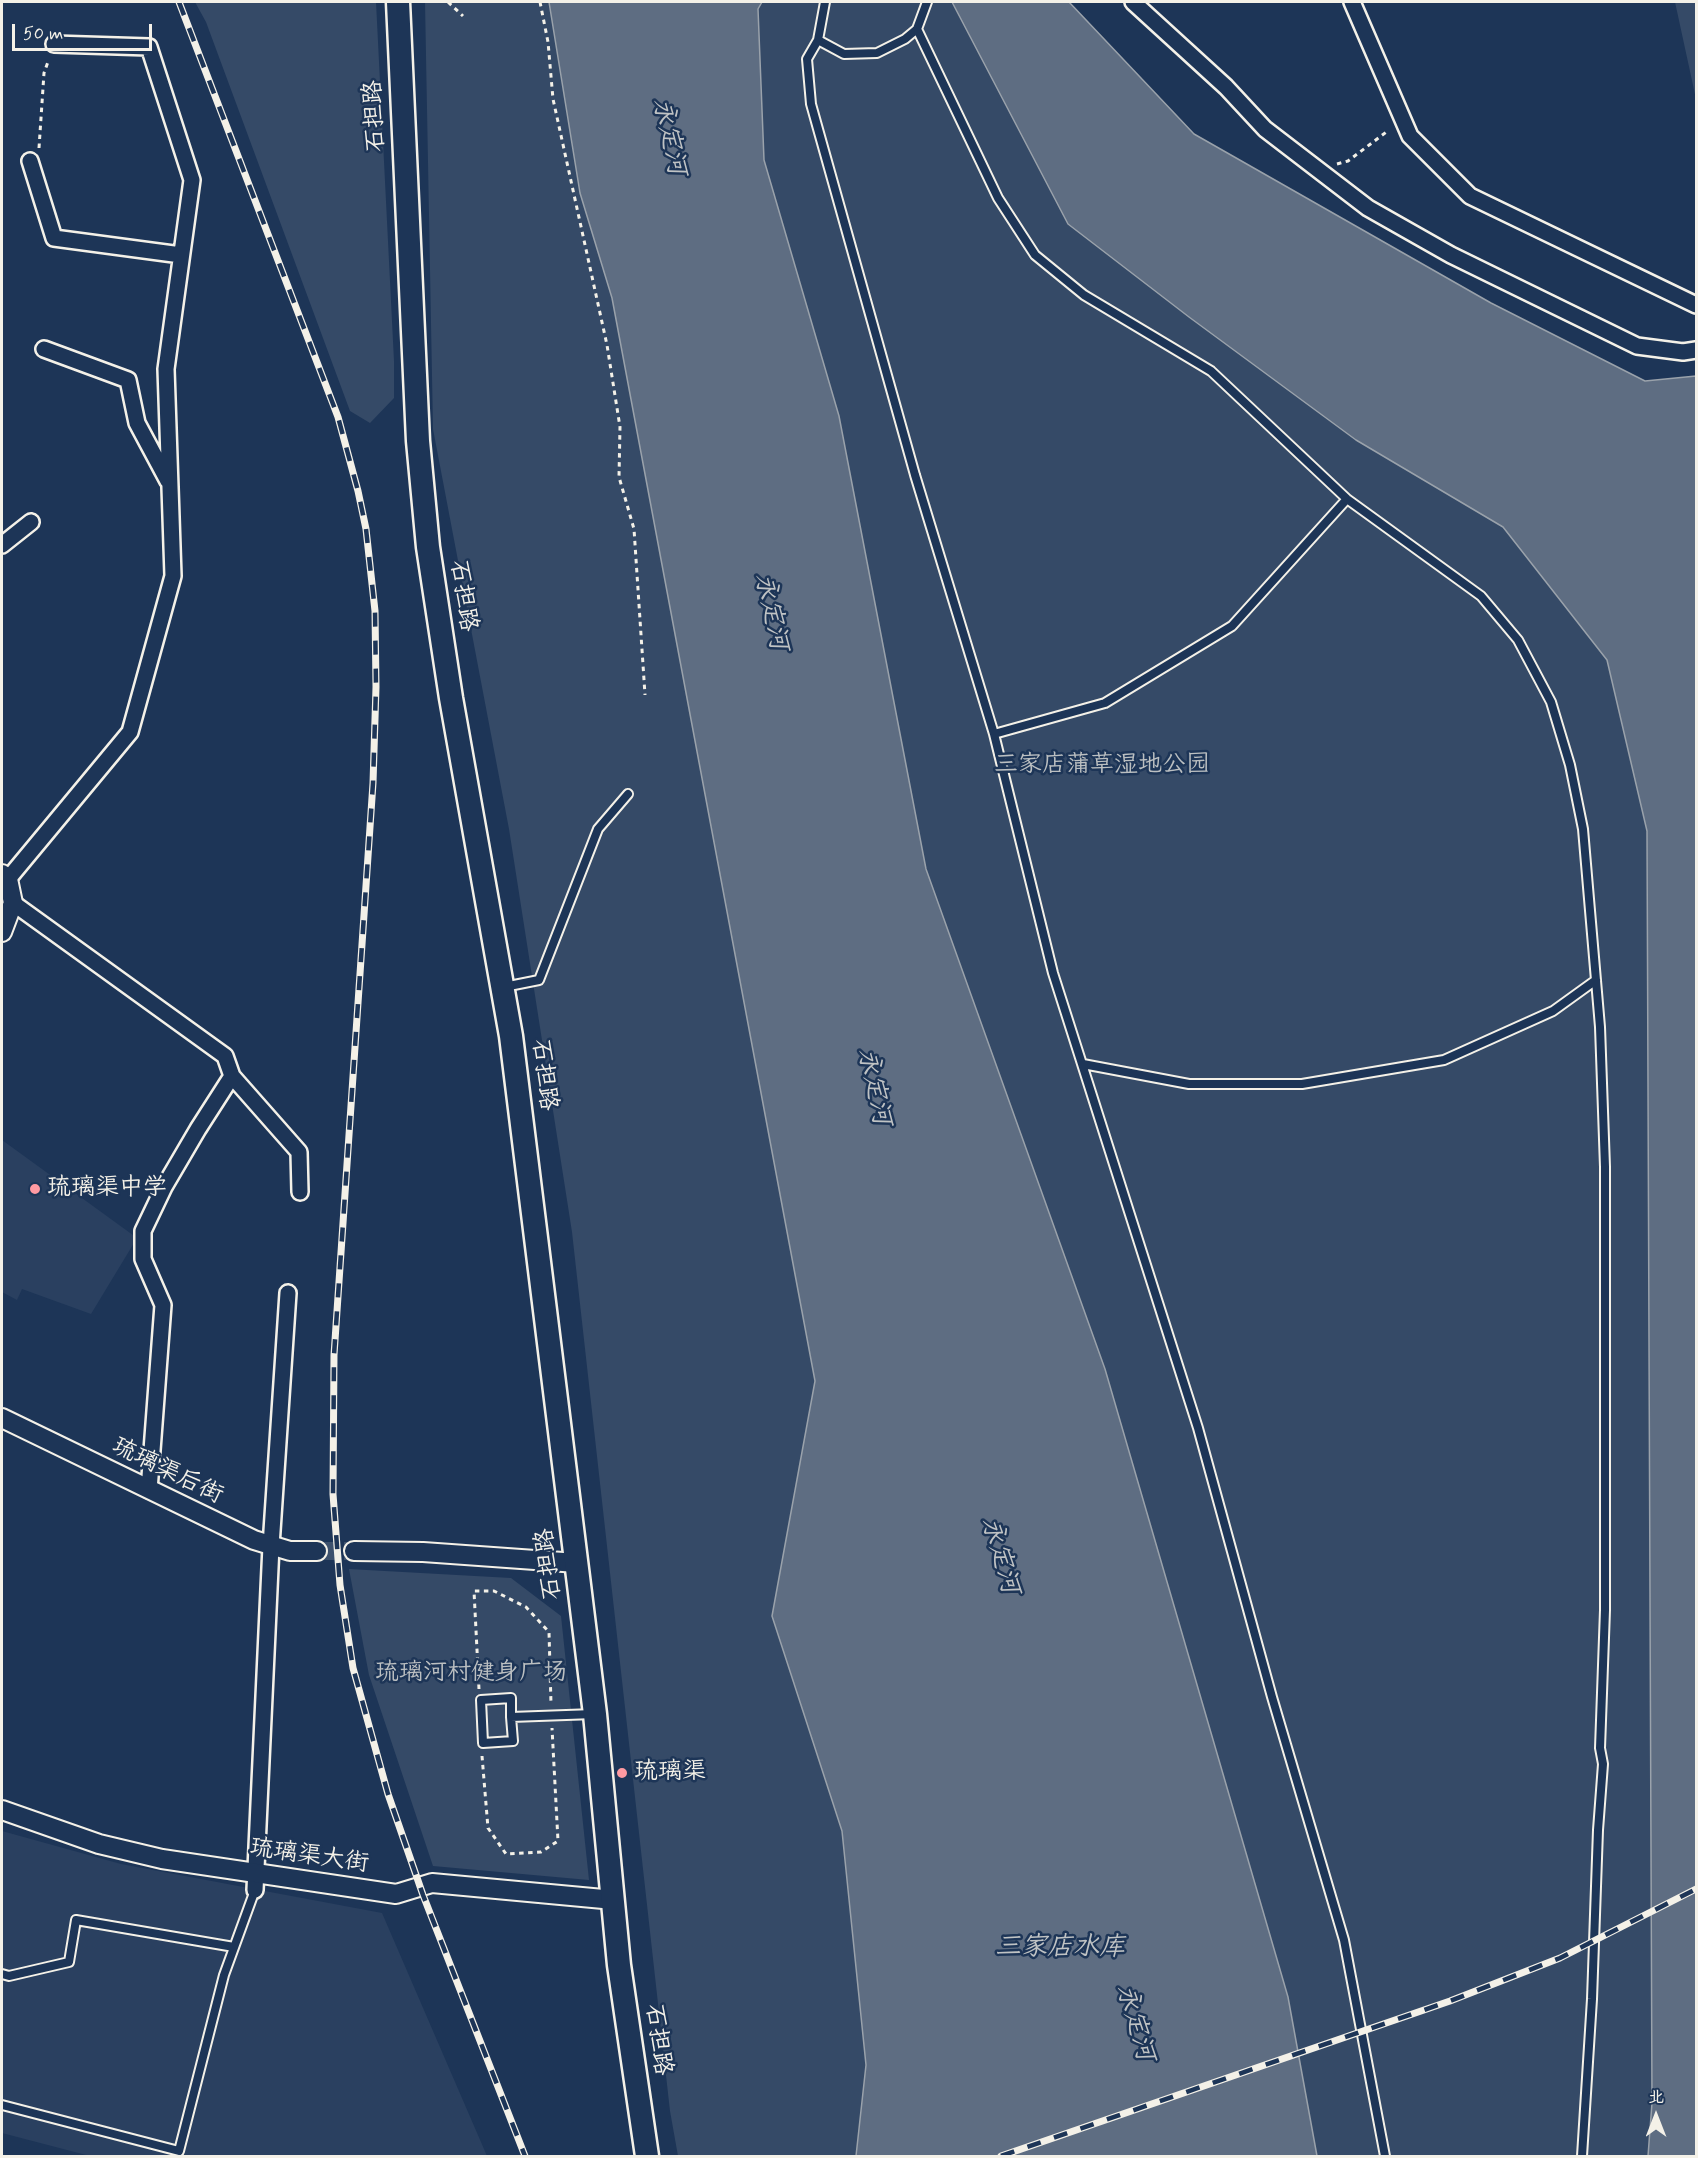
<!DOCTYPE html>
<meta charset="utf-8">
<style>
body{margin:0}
#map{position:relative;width:1698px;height:2158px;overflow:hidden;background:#1d3557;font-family:Mynerve,"LXGW WenKai TC",sans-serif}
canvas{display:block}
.frame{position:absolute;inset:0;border:3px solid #f4f1e8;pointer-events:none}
.north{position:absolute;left:1626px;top:2086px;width:60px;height:60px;-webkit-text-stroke:4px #1d3557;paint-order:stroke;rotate:0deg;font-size:16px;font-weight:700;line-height:24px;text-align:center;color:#f4f1e8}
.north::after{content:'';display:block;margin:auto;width:21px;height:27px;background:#f4f1e8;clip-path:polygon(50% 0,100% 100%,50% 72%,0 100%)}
.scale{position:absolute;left:12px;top:24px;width:140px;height:27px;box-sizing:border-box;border:3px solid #f4f1e8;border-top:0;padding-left:8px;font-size:18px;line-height:21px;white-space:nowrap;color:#f4f1e8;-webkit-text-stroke:4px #1d3557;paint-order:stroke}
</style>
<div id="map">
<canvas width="1698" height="2158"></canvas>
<div class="frame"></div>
<div class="north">北</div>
<div class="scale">50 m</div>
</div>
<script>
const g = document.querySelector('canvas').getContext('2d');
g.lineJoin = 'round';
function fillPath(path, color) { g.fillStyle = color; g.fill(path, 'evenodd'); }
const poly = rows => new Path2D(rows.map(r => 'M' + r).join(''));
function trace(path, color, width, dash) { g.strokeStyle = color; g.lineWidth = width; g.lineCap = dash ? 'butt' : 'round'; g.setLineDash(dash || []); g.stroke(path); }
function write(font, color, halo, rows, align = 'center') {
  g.font = font + ' Mynerve,"LXGW WenKai TC",sans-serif'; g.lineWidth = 5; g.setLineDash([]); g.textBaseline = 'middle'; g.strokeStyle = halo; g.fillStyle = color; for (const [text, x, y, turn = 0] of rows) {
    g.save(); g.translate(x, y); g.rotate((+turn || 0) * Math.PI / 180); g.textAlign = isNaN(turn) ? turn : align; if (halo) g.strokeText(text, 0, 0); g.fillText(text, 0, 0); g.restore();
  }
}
const built = poly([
 [2,1140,137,1238,91,1314,22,1289,17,1300,2,1292],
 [2,1831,121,1864,382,1913,487,2156,90,2156,2,2133]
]);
const green = poly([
 [195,2,376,2,394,361,394,398,370,423,350,411,206,22],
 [425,2,1069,2,1194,134,1491,303,1645,381,1696,376,1696,2156,678,2156,670,2111,572,1232,509,829,433,429],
 [1675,2,1696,2,1696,99],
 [349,1569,511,1578,561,1616,589,1880,433,1866,369,1675]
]);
const water = poly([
 [549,2,762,2,758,9,764,160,839,416,926,869,1105,1369,1288,1997,1317,2156,856,2156,866,2065,842,1831,772,1616,815,1381,612,298,580,193,549,2],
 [952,2,1069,2,1194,134,1491,303,1645,381,1696,376,1696,2156,1648,2156,1652,2103,1647,831,1607,660,1503,527,1356,440,1189,317,1068,224,952,2]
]);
const tertiaryTunnel = poly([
 [317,1551,354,1551]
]);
const path = poly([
 [448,2,463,16],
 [540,2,548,42,553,99,607,345,620,427,619,477,634,529,645,695],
 [39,148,44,73,49,59],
 [1337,164,1348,161,1389,130],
 [479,1689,474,1591,494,1591,526,1607,549,1632,551,1704],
 [482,1756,488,1828,506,1854,541,1852,558,1841,552,1728]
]);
const service = poly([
 [825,2,818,40,807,59,811,104,915,475,994,734,1053,973,1198,1428,1272,1697,1344,1940,1385,2156],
 [927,2,917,29,998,198,1035,255,1084,295,1211,371,1347,499,1481,596,1518,640,1551,702,1570,765,1583,829,1600,1027,1605,1167,1605,1610,1600,1748,1603,1764,1598,1830,1592,1999,1582,2156],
 [818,40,844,54,877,53,905,39,917,29],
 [994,734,1105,703,1232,626,1347,499],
 [504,987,539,980,598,829,628,794],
 [1083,1064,1189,1084,1302,1084,1444,1060,1553,1011,1596,980],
 [511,1717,511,1698,481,1700,483,1743,513,1741,511,1717,594,1714],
 [2,1974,9,1976,69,1962,76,1920,234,1947],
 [2,2105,179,2151,224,1975,255,1890]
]);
const minor = poly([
 [1133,2,1226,87,1265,129,1368,208,1451,255,1637,346,1683,352,1696,350],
 [1352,2,1410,136,1470,196,1696,305],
 [30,161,54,238,181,255],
 [44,349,128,380,137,423,168,481],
 [2,545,31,522],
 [8,879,130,732,173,576,166,369,192,180,149,47,54,44],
 [13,903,225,1056,232,1076,198,1129,164,1187,143,1231,143,1259,163,1305,149,1490],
 [232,1076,299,1152,300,1192],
 [255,1890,271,1546,288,1293]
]);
const tertiary = poly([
 [2,874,8,879,13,903,2,932],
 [2,1418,254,1540,290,1551,317,1551],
 [354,1551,423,1552,577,1563],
 [2,1810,99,1844,162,1859,396,1894,432,1883,614,1900]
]);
const primary = poly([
 [398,2,418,441,428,547,451,698,511,1036,595,1714,619,1965,647,2156]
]);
const rail = poly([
 [179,2,338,417,358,491,366,529,375,611,376,687,373,783,334,1355,333,1494,340,1585,353,1668,388,1794,423,1895,525,2156],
 [1001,2156,1450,2001,1560,1958,1696,1889]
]);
const markers = [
 [35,1189,6,"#ff9aa2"],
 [622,1773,6,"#ff9aa2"]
];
const streetNames = [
 ["石担路",376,116,-93],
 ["石担路",462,596,81],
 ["石担路",543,1075,83],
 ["琉璃渠后街",167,1472,26],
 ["石担路",550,1564,-97],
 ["琉璃渠大街",309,1857,8],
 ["石担路",657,2040,82]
];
const parkNames = [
 ["三家店蒲草湿地公园",1102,766],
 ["琉璃河村健身广场",471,1674]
];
const poiNames = [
 ["琉璃渠中学",47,1189],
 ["琉璃渠",634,1773]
];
const waterNames = [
 ["永定河",668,137,78],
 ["永定河",770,612,78],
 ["永定河",873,1087,78],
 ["永定河",999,1556,74],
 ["三家店水库",1060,1949],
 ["永定河",1134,2023,74]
];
fillPath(built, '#2a4060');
fillPath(green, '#354a67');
fillPath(water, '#5e6d82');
trace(water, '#9aa2ab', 1.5);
trace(tertiaryTunnel, '#3d516d', 18, [18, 9]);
trace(service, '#f4f1e8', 12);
trace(minor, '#f4f1e8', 20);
trace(tertiary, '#f4f1e8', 22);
trace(primary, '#f4f1e8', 27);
trace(path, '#f4f1e8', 3, [4.5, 4.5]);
trace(service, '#1d3557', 8);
trace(minor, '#1d3557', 15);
trace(tertiary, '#1d3557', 18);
trace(primary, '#1d3557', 22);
trace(rail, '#f4f1e8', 7);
trace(rail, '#1d3557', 4.5, [14]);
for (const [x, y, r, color] of markers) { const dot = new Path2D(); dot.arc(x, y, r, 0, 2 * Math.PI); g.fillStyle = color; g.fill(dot); trace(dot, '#1d3557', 2); }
write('24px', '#f4f1e8', '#1d3557', streetNames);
write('24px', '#bbbfc1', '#1d3557', parkNames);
write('24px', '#f4f1e8', '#1d3557', poiNames, 'left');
write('italic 26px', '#c0c3c4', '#1d3557', waterNames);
</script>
